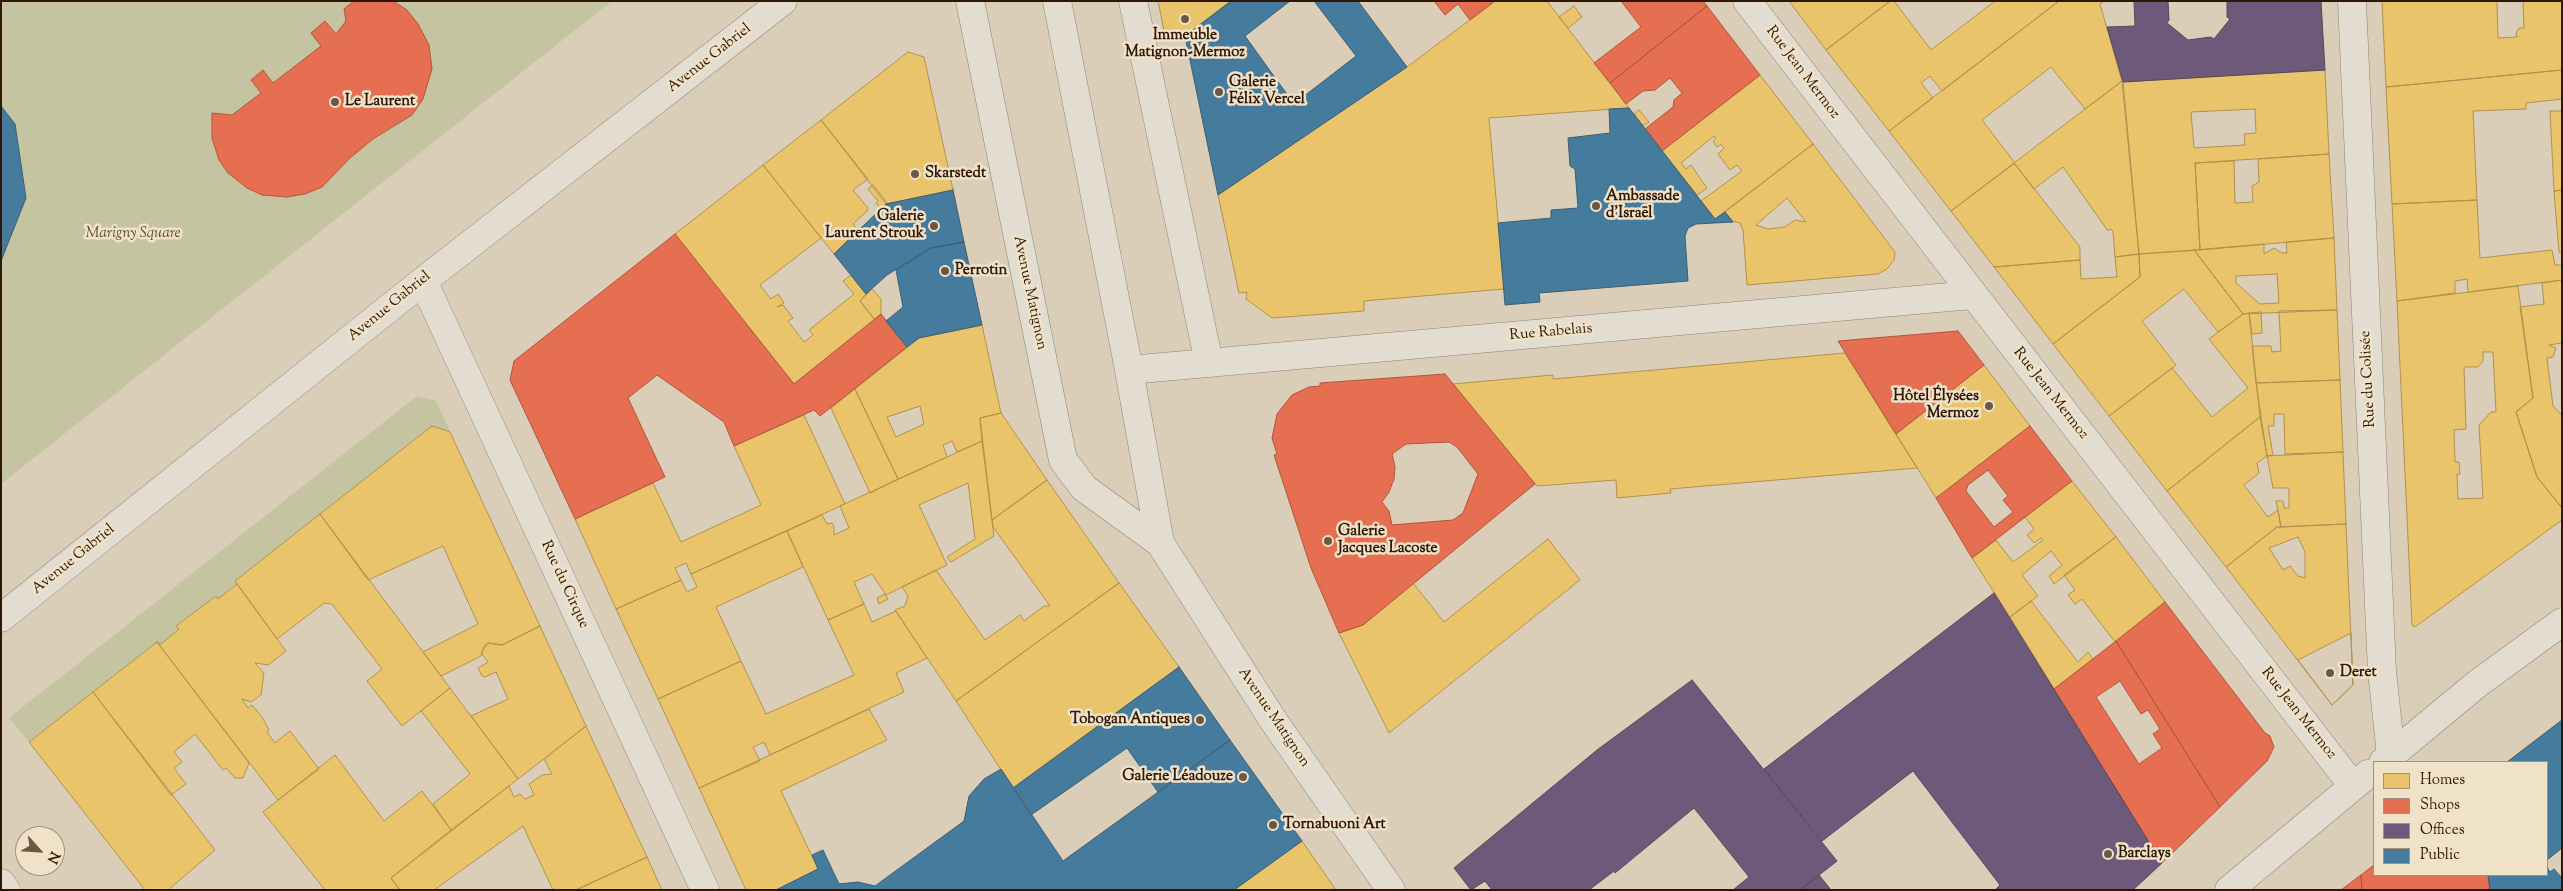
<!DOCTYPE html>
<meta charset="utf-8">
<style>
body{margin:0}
#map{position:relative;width:2563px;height:891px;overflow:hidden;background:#daceb9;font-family:"Sorts Mill Goudy",serif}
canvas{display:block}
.frame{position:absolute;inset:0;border:2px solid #301705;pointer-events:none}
.legend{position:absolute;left:2373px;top:761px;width:175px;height:115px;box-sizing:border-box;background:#efe2c9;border:1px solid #a3917b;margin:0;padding:6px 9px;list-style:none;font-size:15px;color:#301705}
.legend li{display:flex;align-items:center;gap:10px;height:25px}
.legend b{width:25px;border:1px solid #a3917b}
.north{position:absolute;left:15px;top:826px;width:50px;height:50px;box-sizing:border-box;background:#efe2c9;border:1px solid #a3917b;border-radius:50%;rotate:116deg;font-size:14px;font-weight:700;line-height:20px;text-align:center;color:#301705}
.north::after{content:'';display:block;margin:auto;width:18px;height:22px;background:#6c5744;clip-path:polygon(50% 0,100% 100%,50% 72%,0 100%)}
</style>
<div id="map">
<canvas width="2563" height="891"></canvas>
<div class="frame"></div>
<ul class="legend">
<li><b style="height:14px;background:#e9c46a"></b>Homes</li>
<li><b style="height:14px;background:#e76f51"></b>Shops</li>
<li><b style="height:14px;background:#6d597a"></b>Offices</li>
<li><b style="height:14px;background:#457b9d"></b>Public</li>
</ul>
<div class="north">N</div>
</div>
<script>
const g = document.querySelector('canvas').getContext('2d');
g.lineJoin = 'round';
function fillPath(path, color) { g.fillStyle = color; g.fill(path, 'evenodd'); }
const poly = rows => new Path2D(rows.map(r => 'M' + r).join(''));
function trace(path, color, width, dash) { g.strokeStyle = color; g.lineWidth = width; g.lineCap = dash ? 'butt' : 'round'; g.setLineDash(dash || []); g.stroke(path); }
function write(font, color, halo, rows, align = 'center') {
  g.font = font + ' "Sorts Mill Goudy",serif'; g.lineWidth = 5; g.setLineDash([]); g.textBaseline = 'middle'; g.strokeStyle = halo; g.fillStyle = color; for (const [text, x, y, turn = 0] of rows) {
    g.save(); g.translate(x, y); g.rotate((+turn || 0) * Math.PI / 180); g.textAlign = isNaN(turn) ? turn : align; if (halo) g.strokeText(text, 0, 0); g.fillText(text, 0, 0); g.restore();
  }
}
const green = poly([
 [1,1,354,1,343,28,336,34,325,22,321,46,273,83,263,71,251,79,261,93,232,115,212,113,214,146,219,160,228,173,240,183,262,195,287,197,305,194,322,187,350,158,373,139,412,115,423,99,432,69,429,45,413,17,393,1,612,1,1,484,1,261,26,198,15,124,1,106],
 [417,396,436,401,450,431,431,427,235,581,237,584,218,599,216,596,176,626,179,629,161,644,158,641,29,742,9,718]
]);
const homes = poly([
 [1158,1,1231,1,1185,36,1166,40,1158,1],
 [1495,1,1547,1,1629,108,1489,118,1504,289,1364,301,1364,311,1272,318,1246,299,1247,292,1239,293,1218,195,1407,67,1495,1],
 [1789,1,1890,1,1826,50,1789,1],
 [1890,1,1894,1,1931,50,1995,1,2059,1,1942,91,1930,76,1921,83,1933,98,1889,131,1826,50,1890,1],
 [2059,1,2104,1,2100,4,2122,81,2085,109,2051,67,1982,120,2015,163,1951,211,1889,131,2059,1],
 [2382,1,2497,1,2498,38,2517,37,2516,33,2519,28,2524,28,2523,1,2562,1,2562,70,2386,87,2382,1],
 [1574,6,1582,17,1568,28,1559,17,1574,6],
 [908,52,924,57,953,190,886,204,821,120,908,52],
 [2325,70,2329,154,2195,163,2200,250,2139,254,2123,82,2325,70],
 [2255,109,2256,133,2244,134,2245,145,2194,148,2191,112,2255,109],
 [2562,70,2562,99,2526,103,2526,109,2473,111,2477,200,2392,204,2386,87,2562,70],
 [1760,75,1813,144,1715,219,1701,201,1742,171,1737,165,1730,170,1718,154,1724,148,1721,144,1717,147,1713,141,1716,138,1714,136,1681,163,1686,169,1691,165,1707,188,1697,195,1662,151,1760,75],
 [2122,81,2139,254,2115,257,2113,232,2111,229,2108,231,2063,167,2034,189,2014,163,2122,81],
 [1639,110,1649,122,1643,126,1634,114,1639,110],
 [2550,111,2562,111,2562,190,2554,191,2550,111],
 [821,120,868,179,853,190,868,208,867,211,853,224,858,230,834,254,763,165,821,120],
 [1813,144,1895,252,1894,260,1887,269,1878,274,1747,285,1743,230,1740,223,1732,221,1725,212,1813,144],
 [1787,198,1806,222,1795,220,1785,227,1768,229,1756,225,1787,198],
 [2329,154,2334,238,2200,250,2195,163,2234,161,2235,203,2253,202,2252,186,2259,182,2258,159,2329,154],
 [2014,163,2080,247,2080,260,1994,267,1951,211,2014,163],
 [763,165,821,238,760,285,771,299,778,294,784,303,777,307,783,305,793,318,788,321,804,342,813,335,809,330,854,294,843,281,851,275,866,294,860,301,875,320,794,384,675,234,763,165],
 [873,185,887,203,881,209,876,203,878,201,868,189,873,185],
 [2562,190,2562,254,2559,252,2554,191,2562,190],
 [2477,200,2480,258,2552,250,2555,265,2562,265,2562,280,2468,292,2467,279,2455,281,2455,293,2397,301,2392,204,2477,200],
 [2334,238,2337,310,2243,314,2194,250,2264,244,2264,254,2274,248,2282,253,2287,253,2286,242,2334,238],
 [2277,274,2279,303,2260,304,2236,283,2236,276,2277,274],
 [2194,250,2243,314,2218,332,2184,289,2142,321,2176,365,2109,416,2053,344,2140,277,2139,254,2194,250],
 [2139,254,2140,277,2053,344,1994,267,2080,260,2081,279,2117,277,2115,257,2139,254],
 [2562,280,2562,343,2549,345,2556,348,2553,357,2547,358,2553,406,2562,415,2562,508,2537,477,2516,412,2533,398,2520,307,2544,304,2542,283,2562,280],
 [2518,286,2533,398,2516,412,2537,477,2562,508,2562,520,2415,627,2412,625,2397,301,2518,286],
 [2483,352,2493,352,2496,412,2491,412,2479,425,2483,498,2458,499,2457,474,2460,474,2459,462,2455,462,2454,430,2466,429,2464,367,2478,367,2483,361,2483,352],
 [872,289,881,299,881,314,875,320,860,301,872,289],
 [2337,310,2340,380,2256,383,2252,346,2271,346,2272,352,2281,351,2279,311,2337,310],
 [2261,312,2262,333,2252,334,2249,313,2261,312],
 [2249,313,2260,417,2167,491,2109,416,2172,368,2212,417,2248,388,2209,339,2243,314,2249,313],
 [982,325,1001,413,980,418,982,441,957,452,952,441,943,445,947,457,898,479,855,389,919,338,982,325],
 [920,406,924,424,896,437,887,417,920,406],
 [1845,353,1917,468,1670,489,1671,493,1617,498,1616,480,1537,486,1453,384,1553,375,1553,379,1845,353],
 [1984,365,2030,426,1936,498,1896,434,1984,365],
 [2340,380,2343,452,2285,454,2284,414,2274,414,2274,426,2268,426,2273,455,2267,456,2256,383,2340,380],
 [855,389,898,479,870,493,831,408,855,389],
 [1001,413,1047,480,992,520,980,418,1001,413],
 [804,415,845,504,691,574,686,563,675,568,681,580,616,609,575,519,653,483,681,542,761,505,734,446,804,415],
 [2260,417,2267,456,2257,463,2259,473,2244,485,2268,517,2278,510,2281,527,2277,527,2226,567,2167,491,2260,417],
 [432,426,450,432,540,626,502,645,488,643,484,646,481,656,441,676,423,652,478,624,443,546,368,580,320,514,432,426],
 [982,441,994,536,951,562,947,557,975,539,968,483,919,505,947,565,886,595,872,574,854,582,864,604,828,620,787,531,822,515,827,524,832,523,834,527,834,535,849,528,840,506,982,441],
 [2343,452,2346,524,2281,527,2276,501,2283,501,2284,508,2289,508,2289,488,2273,488,2267,456,2343,452],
 [1047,480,1119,583,956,701,895,610,905,606,908,596,902,587,936,570,985,640,1020,615,1024,621,1044,606,1050,606,993,527,992,520,1047,480],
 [2072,481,2116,537,2054,584,2049,576,2062,565,2051,551,2022,575,2038,596,2010,617,1972,558,1996,540,2013,562,2043,540,2041,538,2034,543,2027,535,2034,529,2025,517,2072,481],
 [320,514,450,688,402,726,367,681,382,669,332,604,324,603,277,639,235,581,320,514],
 [2346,524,2353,685,2332,705,2226,567,2277,527,2346,524],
 [2298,537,2305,552,2305,578,2298,576,2290,566,2283,570,2269,548,2298,537],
 [787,531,803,567,716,607,741,661,658,699,616,609,681,580,687,592,697,587,691,574,787,531],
 [2116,537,2165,602,2115,642,2082,599,2075,604,2068,595,2075,590,2064,575,2116,537],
 [1548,539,1580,580,1389,733,1339,633,1363,625,1413,583,1444,622,1548,539],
 [1119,583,1179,667,1013,788,956,701,1119,583],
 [237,584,286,651,268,665,255,663,264,673,261,695,251,702,242,699,248,708,252,705,262,717,269,730,267,732,275,743,290,731,319,769,278,800,157,642,161,644,179,629,176,626,216,596,218,599,237,584],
 [885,594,888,599,879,604,877,598,885,594],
 [2031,601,2078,662,2088,652,2093,659,2054,689,2010,617,2031,601],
 [864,604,872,622,896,611,927,658,896,673,904,692,770,755,764,742,753,747,760,761,699,788,658,699,741,661,766,714,854,675,828,620,864,604],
 [540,626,586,726,518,779,471,716,508,699,496,672,485,677,482,676,478,668,488,662,481,653,488,643,502,645,540,626],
 [2351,633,2353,685,2332,705,2298,660,2351,633],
 [157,642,249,763,243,778,235,778,226,768,223,770,195,734,174,752,182,762,174,768,186,784,171,795,93,692,157,642],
 [450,688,518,779,451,830,433,804,470,774,421,711,450,688],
 [93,692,215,850,168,890,145,890,29,742,93,692],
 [869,709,887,740,781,791,818,869,776,890,746,890,699,788,869,709],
 [586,726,647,857,576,890,553,890,523,826,434,890,400,890,391,878,509,786,514,797,520,794,525,799,534,795,529,784,542,775,552,774,544,759,586,726],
 [335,755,384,821,422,791,451,830,391,878,400,890,325,890,263,812,335,755],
 [1302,841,1336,890,1234,890,1302,841],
 [647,857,662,890,576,890,647,857]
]);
const shops = poly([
 [354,1,393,1,407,10,418,24,429,45,432,69,423,99,412,115,373,139,350,158,322,187,305,194,287,197,262,195,247,188,228,173,219,160,212,138,212,113,232,115,261,93,251,80,263,70,273,83,321,46,311,33,325,21,336,34,346,21,344,9,354,1],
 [1434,1,1495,1,1470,20,1458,4,1445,15,1434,1],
 [1621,1,1703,1,1707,6,1610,83,1594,63,1641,27,1621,1],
 [1707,6,1760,75,1662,151,1645,129,1673,107,1674,100,1682,93,1670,78,1655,90,1643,91,1626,104,1610,83,1707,6],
 [675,234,794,384,881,314,907,347,820,416,814,410,734,446,724,422,657,375,628,398,665,477,575,519,510,380,514,361,675,234],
 [1958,331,1984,365,1896,434,1838,341,1958,331],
 [1445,374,1535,484,1363,625,1339,633,1311,568,1274,455,1277,454,1272,438,1277,414,1292,395,1309,387,1320,386,1320,383,1445,374],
 [1449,442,1457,447,1478,474,1463,513,1453,520,1392,525,1389,511,1382,502,1389,492,1394,479,1395,467,1392,454,1406,444,1449,442],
 [2030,426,2072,481,1972,558,1936,498,2030,426],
 [1988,470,2008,496,2003,500,2013,512,1994,527,1966,491,1968,485,1988,470],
 [2165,602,2265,733,2270,736,2274,747,2267,761,2220,807,2116,641,2165,602],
 [2116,641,2220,807,2162,863,2054,689,2116,641],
 [2120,681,2141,714,2148,710,2160,729,2153,734,2162,748,2139,764,2096,697,2120,681],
 [2374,865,2374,875,2488,875,2490,890,2362,890,2361,875,2374,865],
 [2361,875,2362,890,2341,890,2361,875]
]);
const offices = poly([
 [2134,1,2168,1,2169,20,2167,23,2188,40,2211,37,2214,39,2230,19,2227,17,2227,1,2321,1,2325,70,2123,82,2107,27,2135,26,2134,1],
 [1994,593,2162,863,2133,890,1995,890,2000,885,1913,771,1822,841,1764,769,1994,593],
 [1692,680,1837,861,1800,890,1733,890,1749,877,1694,808,1615,873,1614,871,1589,890,1492,890,1485,881,1471,890,1454,868,1597,750,1692,680],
 [1819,875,1831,890,1800,890,1819,875]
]);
const public = poly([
 [1231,1,1290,1,1245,36,1294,104,1356,56,1314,1,1358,1,1407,67,1218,195,1185,36,1231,1],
 [1,106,15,124,26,198,1,261,1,106],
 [1629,108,1715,219,1725,212,1733,222,1696,224,1688,228,1685,236,1688,281,1539,293,1540,302,1505,305,1498,223,1551,218,1551,210,1578,208,1575,169,1570,166,1568,138,1610,133,1609,109,1629,108],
 [953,190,964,242,931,248,887,275,866,294,834,254,886,204,953,190],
 [964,242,982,325,919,338,907,347,886,321,903,307,896,270,931,248,964,242],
 [1179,667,1230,740,1158,792,1127,748,1031,815,1013,788,1179,667],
 [2562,720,2562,848,2547,860,2547,762,2507,762,2562,720],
 [1230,740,1302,841,1234,890,776,890,818,869,812,855,823,850,839,884,858,882,875,886,964,821,969,796,984,779,1001,769,1063,861,1230,740],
 [2547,867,2550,872,2554,869,2562,878,2562,890,2490,890,2488,875,2547,875,2547,867]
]);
const minor = poly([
 [970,1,1063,460,1084,488,1160,543,1273,720,1391,890],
 [1057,1,1129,370,1160,543],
 [1133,1,1209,363],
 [1747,1,2353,786],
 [2352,1,2382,671,2391,756],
 [423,281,705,890],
 [1129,370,1972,295],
 [1,618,423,281,783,1],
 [2383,762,2477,684,2562,622],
 [1,883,6,890],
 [2229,890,2368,774]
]);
const markers = [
 [1185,19,5,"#6c5744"],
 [1219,92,5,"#6c5744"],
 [335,102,5,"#6c5744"],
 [915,174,5,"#6c5744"],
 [1596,206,5,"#6c5744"],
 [934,226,5,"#6c5744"],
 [945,271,5,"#6c5744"],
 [1989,406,5,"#6c5744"],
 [1328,541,5,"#6c5744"],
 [2330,673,5,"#6c5744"],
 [1200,720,5,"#6c5744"],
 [1243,777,5,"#6c5744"],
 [1273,825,5,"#6c5744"],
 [2108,854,5,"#6c5744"]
];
const poiNames = [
 ["Immeuble",1185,36,"center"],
 ["Matignon-Mermoz",1185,53,"center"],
 ["Galerie",1229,83],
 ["Félix Vercel",1229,100],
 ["Le Laurent",345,102],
 ["Skarstedt",925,174],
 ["Ambassade",1606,197],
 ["d'Israël",1606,214],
 ["Galerie",924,217,"right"],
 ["Laurent Strouk",924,234,"right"],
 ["Perrotin",955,271],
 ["Hôtel Élysées",1979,397,"right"],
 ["Mermoz",1979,414,"right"],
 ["Galerie",1338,532],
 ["Jacques Lacoste",1338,549],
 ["Deret",2340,673],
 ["Tobogan Antiques",1190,720,"right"],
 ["Galerie Léadouze",1233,777,"right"],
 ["Tornabuoni Art",1283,825],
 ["Barclays",2118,854]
];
const streetNames = [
 ["Avenue Gabriel",710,59,-38],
 ["Rue Jean Mermoz",1802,73,53],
 ["Avenue Matignon",1029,293,78],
 ["Avenue Gabriel",390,307,-39],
 ["Rue Rabelais",1551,333,-5],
 ["Rue du Colisée",2369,379,-93],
 ["Rue Jean Mermoz",2050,394,52],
 ["Avenue Gabriel",74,560,-39],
 ["Rue du Cirque",564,585,65],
 ["Rue Jean Mermoz",2298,714,52],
 ["Avenue Matignon",1273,718,56]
];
const parkNames = [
 ["Marigny Square",133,234]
];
fillPath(green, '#c4c5a0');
fillPath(homes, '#e9c46a');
trace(homes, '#b2904c', 1);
fillPath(shops, '#e76f51');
trace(shops, '#b0553a', 1);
fillPath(offices, '#6d597a');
trace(offices, '#5b4557', 1);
fillPath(public, '#457b9d');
trace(public, '#3f5d6f', 1);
trace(minor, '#8e8375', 29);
trace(minor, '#e2dcd1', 28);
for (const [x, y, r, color] of markers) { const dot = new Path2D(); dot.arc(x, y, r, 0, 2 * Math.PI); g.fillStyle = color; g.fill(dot); trace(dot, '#efe2c9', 2); }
write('bold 15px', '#301705', '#efe2c9', poiNames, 'left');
write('15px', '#301705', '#efe2c9', streetNames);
write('italic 15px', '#57492e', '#efe2c9', parkNames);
</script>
